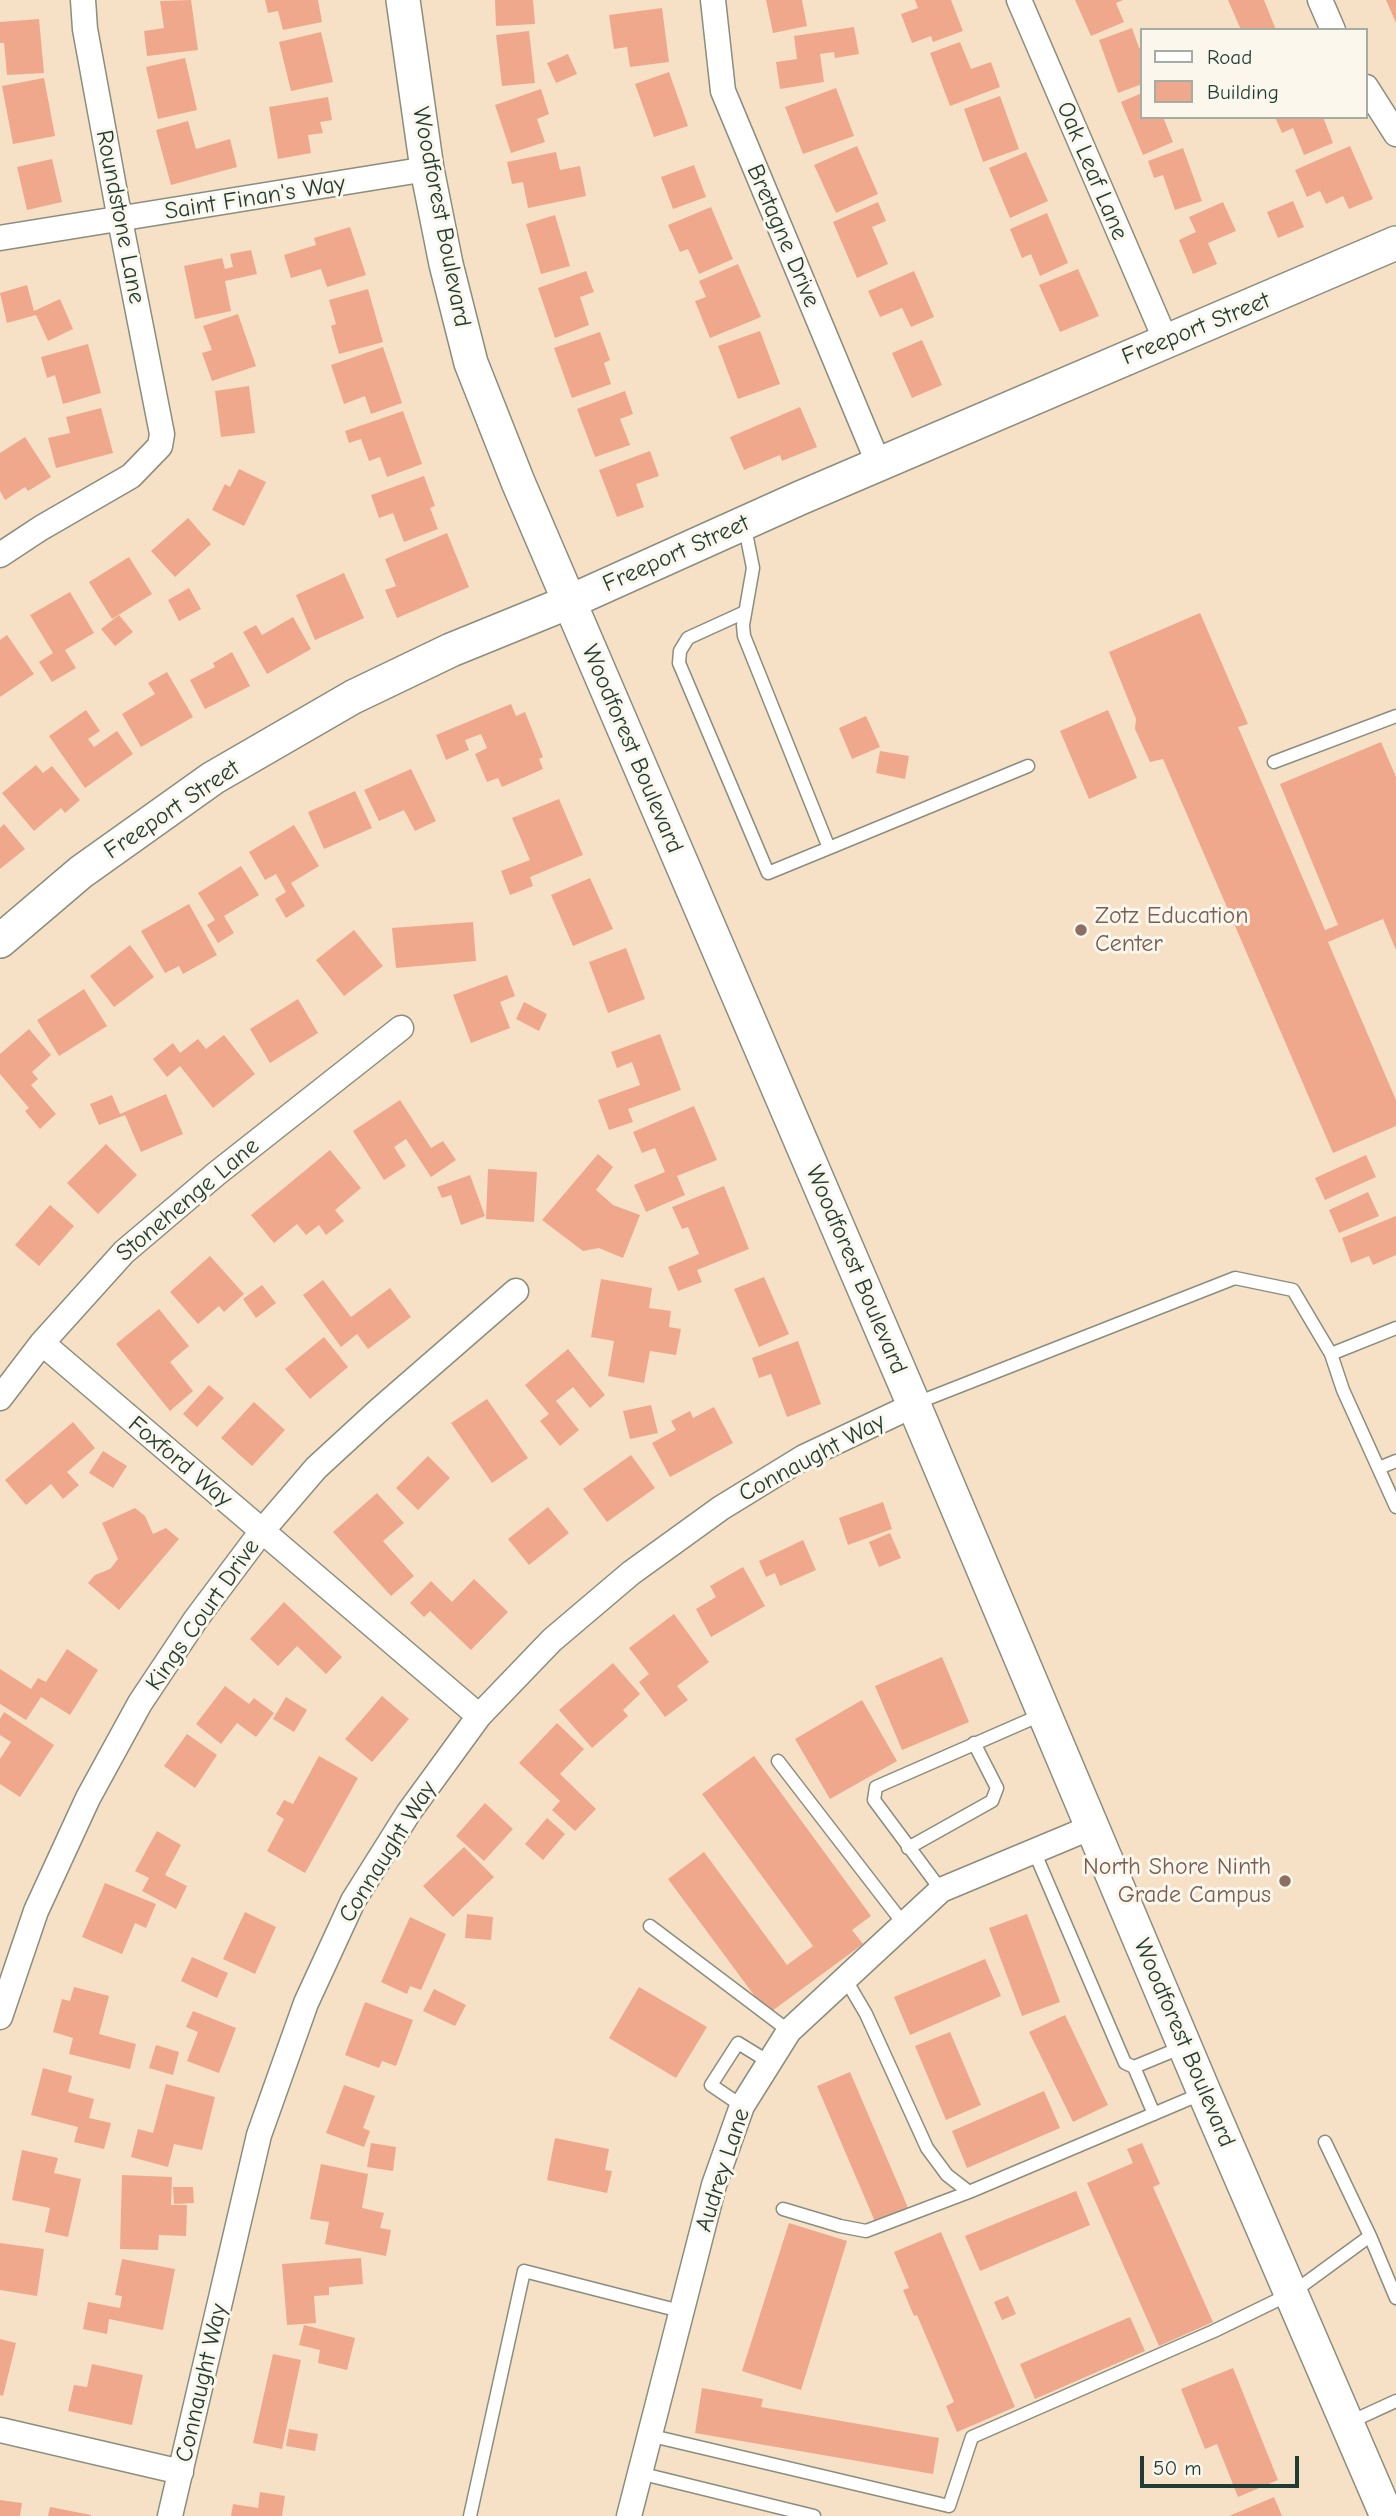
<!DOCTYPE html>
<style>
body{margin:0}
#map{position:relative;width:1396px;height:2516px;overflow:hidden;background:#f6e0c6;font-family:"Comic Neue",sans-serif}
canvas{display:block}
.legend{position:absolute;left:1140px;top:28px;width:228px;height:91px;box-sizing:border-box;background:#fbf7ec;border:2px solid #a3ada2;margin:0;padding:9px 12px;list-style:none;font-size:21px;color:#1f3d34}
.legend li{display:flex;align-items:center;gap:14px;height:35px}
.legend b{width:35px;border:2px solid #a3ada2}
.scale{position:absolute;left:1140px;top:2456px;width:159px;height:32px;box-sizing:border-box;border:4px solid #1f3d34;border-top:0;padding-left:9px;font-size:21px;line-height:24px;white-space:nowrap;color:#1f3d34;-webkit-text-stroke:5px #fbf7ec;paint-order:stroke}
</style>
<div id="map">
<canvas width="1396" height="2516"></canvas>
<ul class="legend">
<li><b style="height:9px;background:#fff"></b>Road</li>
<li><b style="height:19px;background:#f0a88c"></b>Building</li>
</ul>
<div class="scale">50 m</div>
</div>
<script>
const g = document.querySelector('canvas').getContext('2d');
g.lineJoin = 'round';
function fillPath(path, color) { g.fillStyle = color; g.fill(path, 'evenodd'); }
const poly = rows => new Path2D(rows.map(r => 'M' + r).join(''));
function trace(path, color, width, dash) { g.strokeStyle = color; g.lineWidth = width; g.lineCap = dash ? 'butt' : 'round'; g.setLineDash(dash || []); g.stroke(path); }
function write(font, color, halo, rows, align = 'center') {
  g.font = font + ' "Comic Neue",sans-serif'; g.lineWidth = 6; g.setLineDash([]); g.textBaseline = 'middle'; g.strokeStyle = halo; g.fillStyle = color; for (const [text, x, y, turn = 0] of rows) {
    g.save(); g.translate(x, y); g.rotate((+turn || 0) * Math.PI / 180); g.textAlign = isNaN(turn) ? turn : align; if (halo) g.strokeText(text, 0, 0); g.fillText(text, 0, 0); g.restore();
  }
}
const building = poly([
 [191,0,198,50,147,56,144,31,164,28,160,1],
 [265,0,318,0,322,22,283,30,278,11,268,13],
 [495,0,533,0,535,24,496,26],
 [766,0,802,0,807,26,773,33],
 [915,0,951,0,963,31,933,42,931,36,912,43,901,14,918,8],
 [1075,0,1123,0,1116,3,1124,22,1091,36],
 [1228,0,1264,0,1276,30,1241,30],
 [1386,0,1396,0,1396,23],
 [662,8,669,62,630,67,627,47,614,49,609,15],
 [39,19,44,73,7,75,4,43,0,43,0,22],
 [854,27,859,54,835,58,834,52,820,54,824,82,780,89,776,62,797,59,794,36],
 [1132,28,1139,48,1142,47,1142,84,1118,93,1099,40],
 [529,31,535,83,502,86,496,35],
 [321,32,333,82,291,91,279,42],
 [960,42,971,69,991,62,1000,87,950,106,930,53],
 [568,54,577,74,556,83,547,63],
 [185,58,197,110,158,119,146,67],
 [669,72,688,126,654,137,635,84],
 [44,78,55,136,13,144,2,86],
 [836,88,854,136,803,154,785,107],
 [541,89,549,114,537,119,545,142,511,153,495,105],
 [1142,93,1142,117,1163,117,1173,142,1143,155,1121,102],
 [1000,96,1019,149,983,162,964,109],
 [328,97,332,120,320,122,323,133,308,135,311,153,278,159,269,107],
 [1275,117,1323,117,1333,143,1304,155,1293,128,1282,133],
 [188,121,196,149,230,139,237,167,171,185,156,130],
 [857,146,878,194,836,213,814,165],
 [1350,146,1373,199,1349,209,1343,196,1326,204,1320,191,1307,197,1295,170],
 [1183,148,1202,201,1175,210,1163,175,1154,178,1148,161],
 [556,152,560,170,580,166,586,196,528,208,523,182,512,184,507,162],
 [1026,152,1048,201,1010,218,989,168],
 [52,159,62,202,27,210,17,167],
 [694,165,706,197,673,209,661,177],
 [1293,201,1304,227,1278,238,1267,212],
 [878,202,886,221,872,227,888,264,857,278,833,222],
 [1223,202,1236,231,1208,243,1217,264,1193,274,1179,240,1196,232,1189,217],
 [711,207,733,259,699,274,688,249,680,252,668,225],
 [1047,213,1068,263,1040,276,1031,254,1022,258,1010,229],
 [555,215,570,266,541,274,526,224],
 [350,227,366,275,327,287,321,269,291,278,284,255,316,245,314,238],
 [251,250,257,274,225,281,231,311,195,319,184,266,222,258,225,269,233,267,230,254],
 [738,264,761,317,710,338,695,301,706,297,699,281],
 [1078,269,1099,316,1060,332,1039,285],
 [586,271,594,292,580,297,589,325,555,338,538,288],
 [914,271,934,317,911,327,902,308,880,317,868,291],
 [27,285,34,311,60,299,73,329,48,341,36,315,7,323,0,293],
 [368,289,383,342,339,354,331,326,336,324,329,300],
 [238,314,256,366,212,381,202,353,212,350,203,326],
 [760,331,780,384,738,399,718,346],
 [600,332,610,360,604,363,611,384,572,398,554,348],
 [922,340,942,385,912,398,892,353],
 [88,344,101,393,63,404,55,375,47,378,41,357],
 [383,347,402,403,371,414,365,396,344,404,331,365],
 [249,386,255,433,221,437,215,391],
 [625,391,633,414,620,419,630,445,595,457,577,409],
 [800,407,817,447,782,461,780,455,744,470,730,437],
 [101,408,113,453,56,468,48,438,70,433,66,417],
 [403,411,422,464,387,477,380,457,369,461,361,439,349,443,345,431],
 [25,437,51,477,28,491,25,487,5,500,0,491,0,453],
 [650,451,659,476,636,484,644,507,617,517,599,470],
 [239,469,266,482,244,526,212,510,225,484,230,487],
 [424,476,435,506,430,508,438,529,404,542,393,513,379,518,371,495],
 [188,518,211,544,175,577,151,551],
 [447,533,469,587,397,618,385,590,396,586,385,559],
 [129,557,152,594,112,619,89,582],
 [344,573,364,618,315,640,296,595],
 [189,588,201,609,179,621,168,600],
 [70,592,94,633,65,650,76,668,52,682,39,662,53,653,30,615],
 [1200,613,1248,724,1238,727,1325,930,1338,925,1280,784,1381,742,1396,777,1396,950,1383,919,1328,942,1396,1100,1396,1126,1333,1153,1163,759,1150,762,1135,729,1136,719,1109,652],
 [119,615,133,632,115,646,101,629],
 [293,617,311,649,267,674,243,632,256,625,262,635],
 [7,635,34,674,0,697,0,640],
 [232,652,250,686,205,709,190,680,215,667,213,663],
 [167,672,193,717,141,747,122,714,155,694,148,683],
 [511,704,516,716,525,712,543,757,539,759,543,769,502,787,498,778,487,782,475,754,487,748,481,734,465,740,469,750,446,760,436,735],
 [86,710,100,731,88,739,94,747,117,731,133,754,85,788,49,736],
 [1108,710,1137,778,1089,799,1060,731],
 [866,716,880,747,852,759,839,728],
 [880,751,909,756,905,779,876,773],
 [36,765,43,773,52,766,80,800,65,813,61,808,34,831,2,793],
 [411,769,436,821,415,831,404,810,379,821,364,790],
 [355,791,372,828,324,849,308,812],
 [559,799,583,855,530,877,533,886,510,895,501,871,530,860,512,818],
 [4,824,25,849,0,869,0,828],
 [294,825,319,866,291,883,305,906,286,918,275,899,286,892,276,874,265,880,249,852],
 [241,866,259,895,224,916,234,933,218,943,207,925,215,920,198,893],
 [590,878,613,929,573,946,551,895],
 [189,904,217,955,183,974,179,966,165,973,141,931],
 [473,922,476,961,396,968,392,928],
 [354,930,383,966,344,996,316,960],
 [130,945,154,977,114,1007,90,976],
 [626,948,645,999,608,1013,589,962],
 [507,975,515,996,500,1002,510,1028,471,1043,453,995],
 [84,989,107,1026,59,1056,37,1020],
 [298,999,318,1033,270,1063,250,1029],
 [524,1002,547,1014,539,1031,516,1019],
 [29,1029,51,1055,32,1072,38,1079,31,1085,56,1114,40,1129,25,1111,29,1108,0,1074,0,1054],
 [660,1034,681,1090,628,1109,633,1122,609,1130,598,1100,640,1085,632,1062,617,1068,611,1052],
 [224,1035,255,1074,213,1108,180,1066,167,1077,153,1059,173,1043,180,1053,198,1039,206,1049],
 [166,1094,183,1134,141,1152,125,1115,99,1125,90,1104,112,1095,120,1114],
 [400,1100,431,1148,443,1141,456,1160,431,1177,406,1139,394,1147,406,1166,384,1180,353,1131],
 [694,1106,717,1160,677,1176,685,1195,646,1212,634,1185,665,1172,655,1148,642,1153,633,1132],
 [106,1144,137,1175,98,1214,67,1183],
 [330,1150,361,1188,335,1210,344,1221,326,1235,319,1225,306,1235,297,1224,274,1243,251,1215],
 [598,1154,613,1167,596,1190,613,1205,640,1215,623,1258,599,1248,583,1251,542,1220],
 [1366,1155,1376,1177,1325,1200,1315,1178],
 [488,1169,537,1172,534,1222,486,1219],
 [470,1175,485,1216,461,1225,451,1195,442,1198,437,1187],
 [724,1186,749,1249,697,1270,702,1282,678,1291,668,1267,699,1254,688,1227,682,1229,672,1207],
 [1368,1192,1379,1216,1339,1233,1329,1210],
 [50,1205,74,1226,39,1266,15,1245],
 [1396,1216,1396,1255,1373,1265,1369,1256,1351,1263,1342,1238],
 [210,1256,244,1294,224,1312,219,1306,198,1324,170,1292],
 [764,1277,789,1334,759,1347,734,1289],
 [601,1279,652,1288,649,1308,671,1311,669,1327,681,1329,676,1355,650,1351,644,1383,608,1376,614,1341,591,1337],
 [323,1280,351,1317,390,1288,411,1317,368,1349,357,1334,341,1347,303,1295],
 [262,1285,276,1303,256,1318,243,1299],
 [159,1309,189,1346,170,1362,193,1391,170,1411,116,1344],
 [324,1337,348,1367,310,1399,285,1369],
 [798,1341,821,1404,787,1417,771,1374,759,1378,752,1358],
 [568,1349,605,1395,590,1408,573,1387,556,1401,579,1430,560,1446,540,1421,549,1414,525,1385],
 [209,1385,224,1398,197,1427,183,1414],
 [487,1399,528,1458,492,1483,451,1423],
 [254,1402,285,1430,252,1466,221,1438],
 [651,1405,658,1433,630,1439,623,1411],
 [714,1407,733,1443,670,1477,652,1443,676,1430,671,1421,690,1411,693,1418],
 [73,1422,95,1448,67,1472,79,1485,63,1499,51,1484,26,1505,5,1480],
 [103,1451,127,1466,113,1488,89,1473],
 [631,1455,655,1488,607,1522,583,1489],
 [428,1456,450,1478,418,1510,396,1488],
 [377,1493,404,1523,383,1541,414,1576,391,1596,333,1532],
 [883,1502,892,1529,848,1545,839,1518],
 [548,1507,569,1533,529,1565,508,1539],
 [135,1508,145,1516,153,1534,166,1528,179,1539,119,1610,88,1583,95,1575,110,1569,118,1559,102,1523],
 [890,1533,901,1558,879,1567,869,1542],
 [803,1540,816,1570,780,1586,775,1573,766,1577,759,1561],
 [743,1567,765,1606,711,1637,696,1609,716,1597,710,1586],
 [474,1579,508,1612,471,1650,430,1611,424,1617,410,1603,431,1581,452,1602],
 [284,1602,342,1657,326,1674,297,1646,278,1666,250,1639],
 [674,1614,709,1662,677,1686,688,1700,665,1717,639,1682,649,1674,629,1648],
 [67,1649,98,1670,70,1715,41,1697,26,1720,0,1704,0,1669,31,1689,38,1678,46,1682],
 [942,1657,969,1722,902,1750,875,1686],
 [613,1663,640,1694,623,1710,628,1716,592,1748,559,1710],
 [225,1686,249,1704,254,1698,274,1713,256,1737,237,1723,221,1744,196,1724],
 [382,1696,409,1719,372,1762,345,1739],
 [286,1697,307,1710,294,1732,273,1719],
 [862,1700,897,1761,830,1799,795,1739],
 [4,1712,54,1745,20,1797,0,1784,0,1759,11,1742,0,1735,0,1719],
 [557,1723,584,1749,560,1774,596,1809,575,1831,552,1810,560,1801,519,1763],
 [187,1734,217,1755,195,1788,164,1766],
 [319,1756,358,1778,305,1873,267,1851,284,1819,276,1814,284,1800,293,1804],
 [754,1756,871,1916,852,1930,863,1944,768,2014,668,1879,704,1852,787,1965,813,1946,702,1794],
 [485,1803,513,1829,484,1861,456,1836],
 [547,1818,565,1834,543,1860,525,1844],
 [157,1831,181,1845,165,1875,187,1886,176,1909,142,1891,149,1878,135,1871],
 [464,1847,494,1877,453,1917,423,1886],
 [105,1883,156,1904,146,1928,135,1923,122,1954,82,1937],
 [245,1912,276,1927,255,1974,223,1959],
 [467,1914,493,1917,491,1940,465,1938],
 [1027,1914,1060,2002,1022,2016,989,1928],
 [410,1917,446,1934,421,1990,410,1986,407,1994,381,1982],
 [192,1957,228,1973,217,1998,181,1981],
 [985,1959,1001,1996,910,2035,894,1997],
 [74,1987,109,1996,99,2034,136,2044,130,2069,69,2054,73,2038,53,2032,62,1999,70,2001],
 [639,1987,707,2027,676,2078,609,2038],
 [434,1989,466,2005,455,2026,423,2011],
 [365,2002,413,2020,396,2066,382,2061,379,2068,345,2055],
 [193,2011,236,2028,219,2073,187,2061,198,2032,186,2027],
 [1065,2015,1108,2105,1073,2122,1029,2032],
 [950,2032,981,2105,946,2120,915,2046],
 [156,2045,179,2052,173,2075,149,2068],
 [43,2068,72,2076,68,2092,94,2099,89,2118,111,2123,104,2149,74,2142,78,2127,31,2115],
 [850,2072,909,2210,876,2224,817,2086],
 [166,2084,215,2097,202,2150,174,2144,168,2167,131,2157,138,2129,153,2133],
 [344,2085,375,2096,363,2128,370,2131,364,2147,326,2133],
 [1044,2091,1060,2128,967,2168,952,2131],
 [555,2138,609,2149,605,2170,612,2171,607,2193,547,2180],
 [371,2143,396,2147,393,2171,367,2167],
 [1142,2143,1160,2184,1153,2187,1213,2322,1159,2346,1087,2183,1133,2163,1127,2149],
 [22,2150,58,2158,54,2173,81,2179,68,2237,45,2232,50,2208,12,2200],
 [321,2164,368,2174,362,2208,384,2213,380,2228,391,2230,386,2256,325,2244,329,2222,310,2219],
 [122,2175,172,2177,171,2205,187,2205,186,2236,159,2235,158,2250,120,2249],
 [173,2187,193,2187,194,2203,174,2204],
 [1076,2191,1090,2225,980,2271,965,2236],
 [789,2223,847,2241,801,2390,742,2371],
 [941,2232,1015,2407,957,2432,946,2406,954,2402,917,2315,914,2316,903,2290,909,2288,894,2252],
 [0,2243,44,2249,37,2296,0,2290],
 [361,2258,363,2284,329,2287,329,2295,314,2296,316,2323,287,2325,282,2264],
 [122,2259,175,2269,163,2330,109,2319,107,2334,83,2329,88,2302,120,2308,122,2296,115,2295],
 [1008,2296,1016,2314,1002,2320,994,2302],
 [1130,2317,1145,2351,1035,2399,1020,2364],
 [304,2325,355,2338,347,2370,318,2363,320,2350,299,2345],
 [0,2339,16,2343,3,2396,0,2395],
 [273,2354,301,2360,282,2449,253,2443],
 [92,2364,143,2375,132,2425,68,2411,74,2385,87,2387],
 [1233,2368,1278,2480,1238,2497,1217,2444,1205,2449,1181,2389],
 [702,2388,763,2399,761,2407,939,2438,933,2474,695,2433],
 [289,2429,318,2434,315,2451,286,2446],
 [260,2492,285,2496,282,2516,231,2516,233,2504,258,2508],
 [1274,2497,1282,2516,1229,2516],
 [0,2500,22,2503,20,2516,0,2516],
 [50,2507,91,2515,91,2516,48,2516]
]);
const lane = poly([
 [744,523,753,568,743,625,744,636,829,848,1028,766],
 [745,612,688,638,680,651,679,663,768,873,829,848],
 [1274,762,1396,716],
 [1331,1354,1396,1328],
 [914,1404,1235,1278,1293,1290,1331,1354,1343,1390,1396,1507],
 [1379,1468,1396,1461],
 [778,1761,903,1923],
 [908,1848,992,1801,997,1788,974,1743],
 [1034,1851,1125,2063,1134,2067,1154,2114],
 [941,1890,874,1800,876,1787,1043,1714],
 [650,1926,789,2031],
 [843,1979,849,1985,866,2014,927,2148,947,2175,969,2192],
 [1134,2067,1185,2046],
 [742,2106,711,2085,738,2043,769,2062],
 [1325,2142,1370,2236,1396,2298],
 [783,2209,840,2226,866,2231,969,2192,1203,2093],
 [1348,2423,1396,2401],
 [648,2435,949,2506,972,2437,1214,2331,1292,2293,1370,2236],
 [639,2473,814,2516],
 [470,2516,524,2271,680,2311]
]);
const street = poly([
 [713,0,723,91,879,465],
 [1019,0,1166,341],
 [1320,0,1333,30],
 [1366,87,1396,134],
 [0,238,427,169],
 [0,555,41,528,131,476,160,446,162,434,120,220,85,29,83,0],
 [42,1343,479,1716],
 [0,1398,42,1343,124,1252,216,1174,401,1028],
 [0,2017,36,1911,88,1798,140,1703,196,1619,262,1531,316,1468,378,1411,516,1291],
 [0,2430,181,2472],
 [170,2516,259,2135,306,2003,353,1901,409,1812,479,1716,552,1640,631,1573,721,1508,804,1457,914,1405],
 [629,2516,714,2185,742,2106,789,2031,941,1890,1092,1827]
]);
const secondary = poly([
 [403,0,427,169,446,264,471,363,518,482,914,1405,1204,2092,1387,2516],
 [0,941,81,872,213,778,353,697,451,650,569,602,800,498,1396,243]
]);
const markers = [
 [1081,930,7,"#8d6e63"],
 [1285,1881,7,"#8d6e63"]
];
const streetNames = [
 ["Oak Leaf Lane",1092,171,67],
 ["Saint Finan's Way",255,198,-9],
 ["Roundstone Lane",120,217,79],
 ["Woodforest Boulevard",441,217,79],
 ["Bretagne Drive",783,236,67],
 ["Freeport Street",1196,329,-22],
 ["Freeport Street",676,554,-24],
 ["Woodforest Boulevard",632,749,67],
 ["Freeport Street",172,810,-34],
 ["Stonehenge Lane",188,1200,-40],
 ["Woodforest Boulevard",856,1270,67],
 ["Connaught Way",812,1458,-28],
 ["Foxford Way",180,1462,40],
 ["Kings Court Drive",203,1615,-55],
 ["Connaught Way",388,1852,-58],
 ["Woodforest Boulevard",1184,2043,67],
 ["Audrey Lane",723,2170,-72],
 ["Connaught Way",202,2383,-77]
];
const educationNames = [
 ["Zotz Education",1095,916],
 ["Center",1095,944],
 ["North Shore Ninth",1271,1867,"right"],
 ["Grade Campus",1271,1895,"right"]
];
fillPath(building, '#f0a88c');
trace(lane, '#8a8e7d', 15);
trace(street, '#8a8e7d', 27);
trace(secondary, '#8a8e7d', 36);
trace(lane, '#fff', 12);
trace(street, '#fff', 24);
trace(secondary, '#fff', 33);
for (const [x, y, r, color] of markers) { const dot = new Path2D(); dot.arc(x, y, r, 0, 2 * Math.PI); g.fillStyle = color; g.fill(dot); trace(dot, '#fbf7ec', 2.5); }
write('24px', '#1f3d34', '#fbf7ec', streetNames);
write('24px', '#785e54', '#fbf7ec', educationNames, 'left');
</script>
